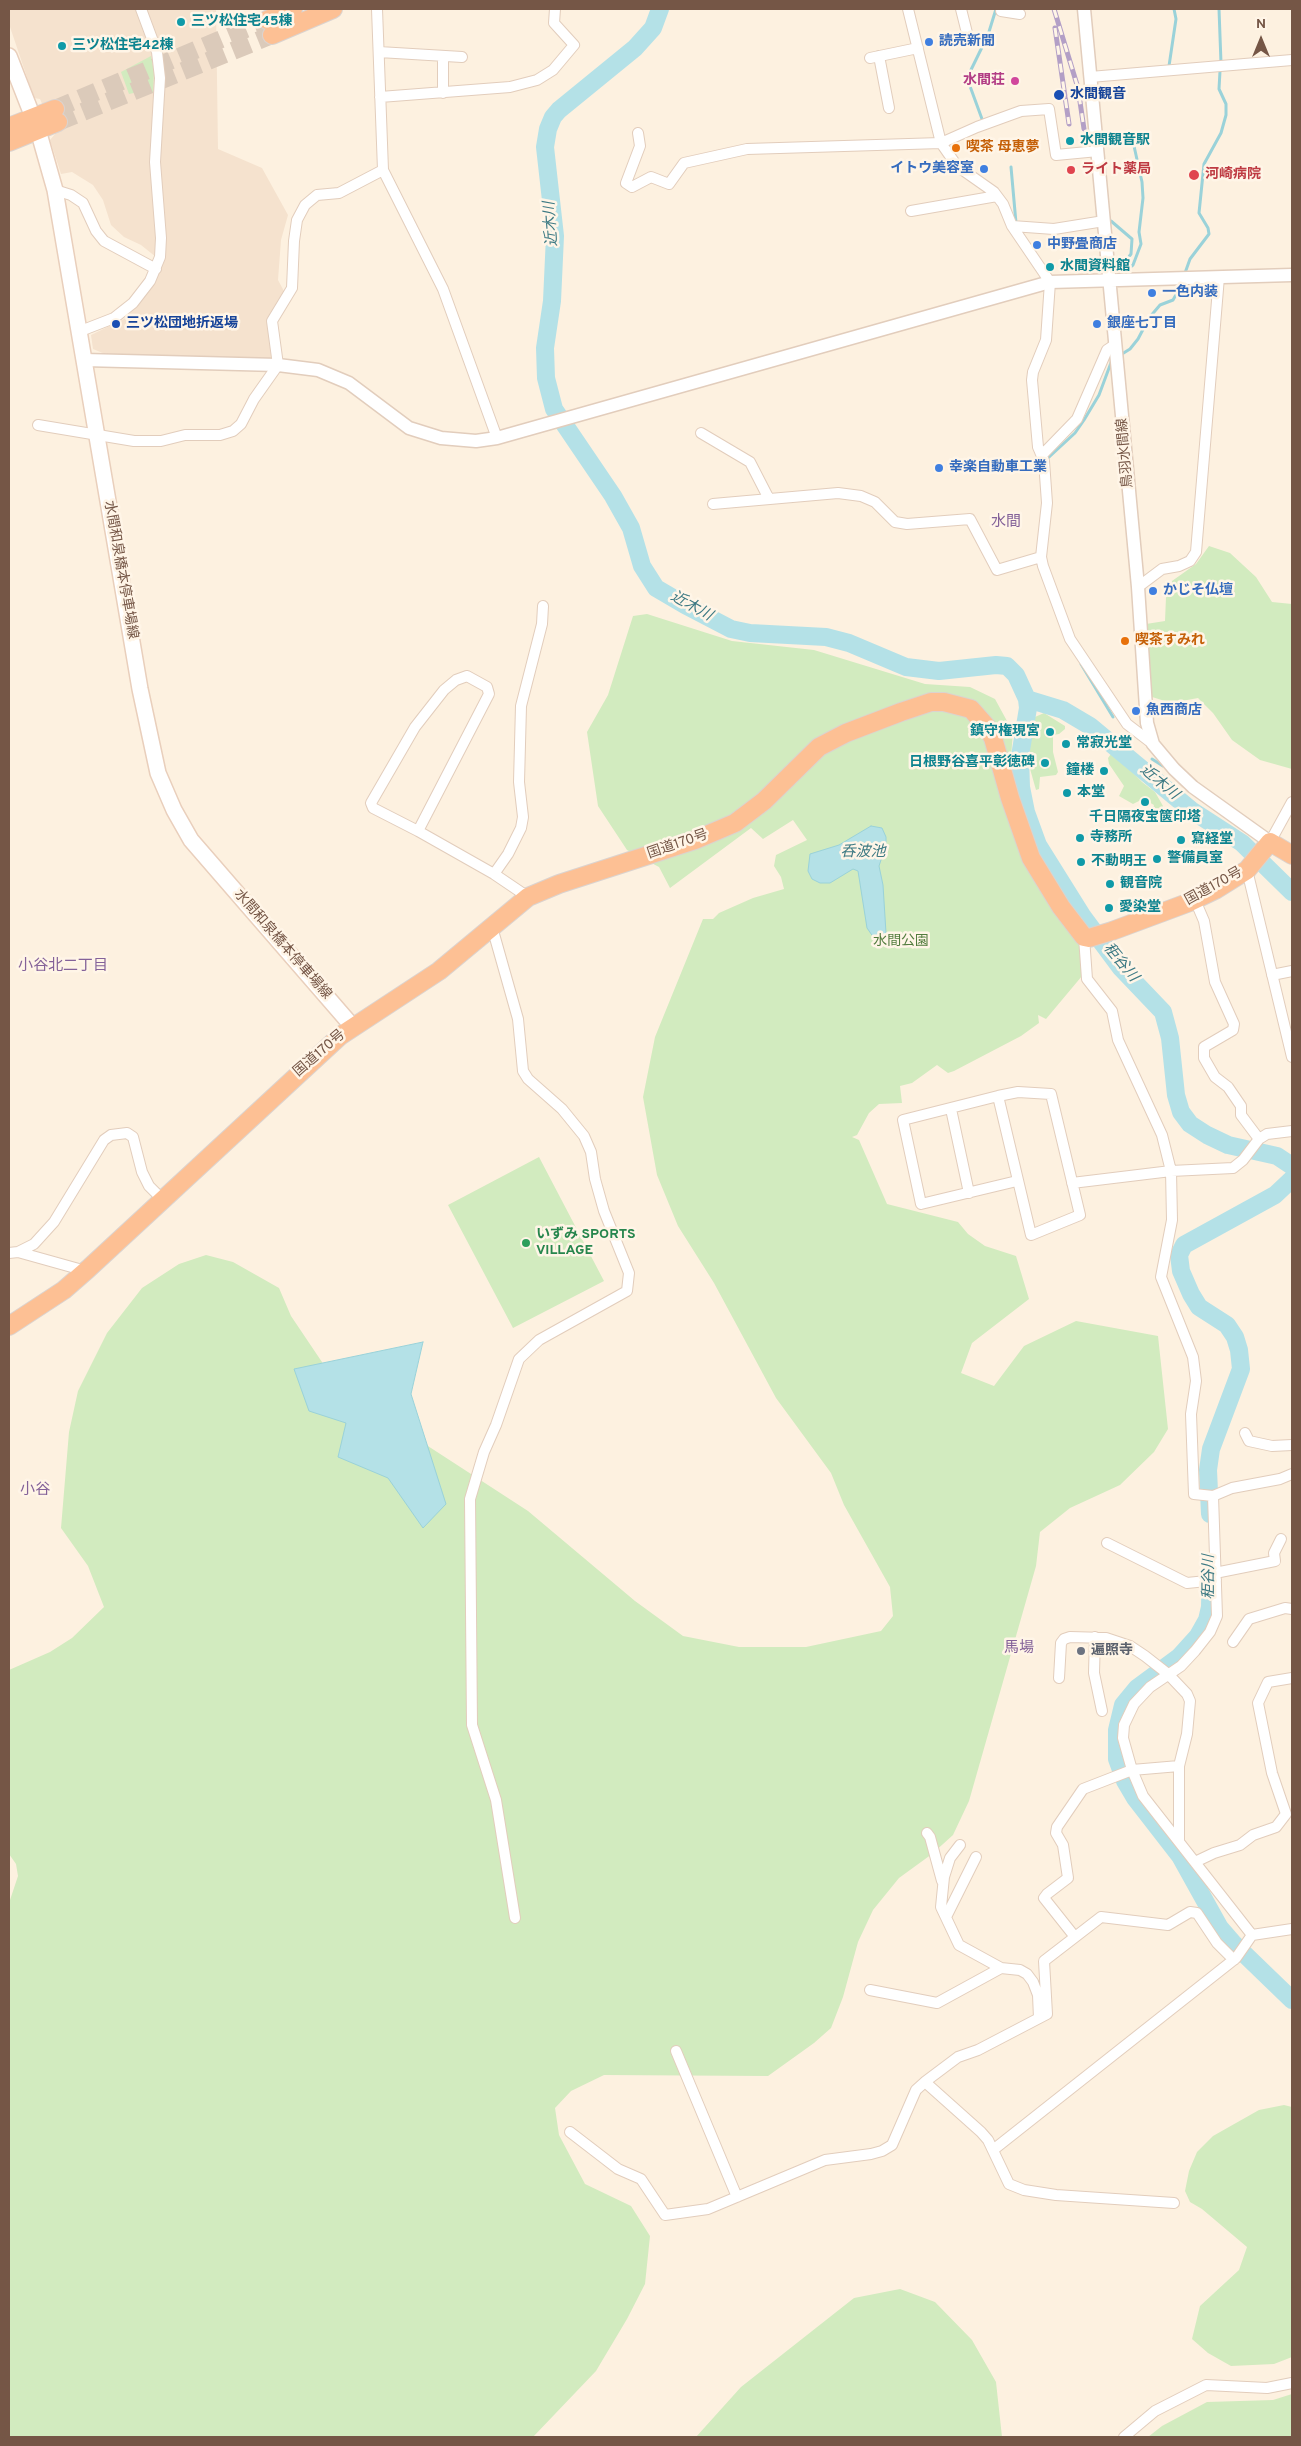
<!DOCTYPE html>
<meta charset="utf-8">
<style>
body{margin:0}
#map{position:relative;width:1301px;height:2446px;overflow:hidden;background:#fdf1e0;font-family:Overpass,sans-serif}
canvas{display:block}
.frame{position:absolute;inset:0;border:10px solid #755646;pointer-events:none}
.north{position:absolute;left:1236px;top:15px;width:50px;height:50px;-webkit-text-stroke:4px #fff5e7;paint-order:stroke;rotate:0deg;font-size:14px;font-weight:700;line-height:20px;text-align:center;color:#755646}
.north::after{content:'';display:block;margin:auto;width:18px;height:22px;background:#755646;clip-path:polygon(50% 0,100% 100%,50% 72%,0 100%)}
</style>
<div id="map">
<canvas width="1301" height="2446"></canvas>
<div class="frame"></div>
<div class="north">N</div>
</div>
<script>
const g = document.querySelector('canvas').getContext('2d');
g.lineJoin = 'round';
function fillPath(path, color) { g.fillStyle = color; g.fill(path, 'evenodd'); }
const poly = rows => new Path2D(rows.map(r => 'M' + r).join(''));
function trace(path, color, width, dash) { g.strokeStyle = color; g.lineWidth = width; g.lineCap = dash ? 'butt' : 'round'; g.setLineDash(dash || []); g.stroke(path); }
function write(font, color, halo, rows, align = 'center') {
  g.font = font + ' Overpass,"Noto Sans JP",sans-serif'; g.lineWidth = 5; g.setLineDash([]); g.textBaseline = 'middle'; g.strokeStyle = halo; g.fillStyle = color; for (const [text, x, y, turn = 0] of rows) {
    g.save(); g.translate(x, y); g.rotate((+turn || 0) * Math.PI / 180); g.textAlign = isNaN(turn) ? turn : align; if (halo) g.strokeText(text, 0, 0); g.fillText(text, 0, 0); g.restore();
  }
}
const residential = poly([
 [9,9,216,9,218,149,262,168,288,215,281,240,278,280,285,293,268,330,272,361,110,356,93,349,91,335,124,319,139,304,161,261,141,245,124,237,111,225,103,200,93,185,72,172,61,174,50,140,55,134,40,99,34,98,9,24]
]);
const green = poly([
 [151,56,154,72,153,93,143,91,129,94,121,72],
 [1209,546,1230,553,1256,577,1272,602,1292,604,1292,769,1260,760,1232,740,1213,713,1198,698,1171,703,1149,696,1146,624,1165,621,1166,597,1172,581,1196,564],
 [647,614,732,641,814,650,925,684,970,687,995,699,1013,732,1010,770,1026,862,1082,944,1082,976,1046,1019,1038,1015,1039,1023,1021,1036,954,1071,948,1073,937,1065,912,1083,900,1086,902,1103,879,1104,869,1113,857,1135,852,1137,859,1140,887,1204,958,1222,968,1234,985,1246,1016,1256,1029,1299,972,1343,961,1373,994,1386,1024,1346,1076,1321,1158,1336,1168,1429,1154,1452,1120,1485,1070,1508,1040,1532,1036,1566,969,1801,953,1835,932,1854,899,1878,873,1910,858,1942,843,1997,831,2028,814,2043,768,2076,604,2075,571,2091,555,2108,559,2135,585,2184,631,2206,650,2236,645,2284,627,2319,596,2371,533,2437,9,2437,9,1903,18,1876,16,1864,9,1854,9,1670,50,1652,72,1638,104,1607,88,1566,61,1528,69,1432,78,1391,107,1333,142,1288,179,1264,206,1255,233,1262,279,1288,291,1316,326,1368,394,1424,528,1511,635,1601,683,1636,739,1647,806,1647,881,1631,893,1616,890,1587,844,1505,831,1473,776,1398,714,1283,678,1226,657,1175,643,1097,655,1037,703,919,713,919,719,913,753,898,784,889,781,877,774,866,776,855,807,840,793,820,763,839,751,828,670,888,659,867,627,850,598,806,587,732,608,695,633,616],
 [1044,713,1065,726,1065,729,1059,734,1053,735,1053,752,1058,772,1056,775,1040,777,1039,789,1036,790,1025,751,1035,717],
 [1111,754,1118,757,1142,782,1155,792,1163,806,1158,815,1152,812,1154,805,1147,801,1139,801,1133,804,1119,796,1124,786,1109,764,1108,758],
 [539,1157,604,1281,513,1328,448,1205],
 [1284,2105,1292,2107,1292,2357,1274,2364,1231,2366,1208,2353,1192,2339,1200,2306,1239,2270,1247,2247,1202,2209,1190,2202,1185,2191,1189,2171,1197,2152,1213,2136,1259,2110],
 [900,2289,935,2302,972,2340,996,2382,1002,2437,696,2437,741,2387,854,2298],
 [1292,2394,1292,2437,1148,2437,1162,2426,1207,2402,1273,2400]
]);
const water = poly([
 [871,826,882,828,886,837,886,845,879,866,883,885,886,933,882,941,876,941,867,928,858,871,853,869,830,883,820,883,812,879,808,871,810,854,839,845,871,826],
 [423,1342,411,1394,446,1504,423,1528,388,1478,338,1457,346,1423,309,1411,294,1369,423,1342]
]);
const stream = poly([
 [1219,9,1221,63],
 [1169,66,1176,19,1174,9],
 [982,119,967,78,988,35,996,9],
 [1011,167,1016,223],
 [1111,221,1132,239,1131,254,1121,267,1120,275],
 [1185,273,1190,259,1209,234,1208,228,1199,213,1204,164,1221,133,1226,115,1226,104,1219,89,1220,71],
 [1120,275,1133,265,1141,244,1139,232,1143,198,1142,182,1132,137],
 [1122,354,1130,349,1138,339,1149,318,1160,305,1173,300,1182,284],
 [1048,458,1075,433,1084,420,1099,395,1112,360],
 [1040,466,1042,476],
 [1081,664,1113,717],
 [1152,759,1163,766]
]);
const river = poly([
 [660,9,653,28,635,48,559,110,553,117,548,129,545,147,555,236,552,301,545,348,546,378,554,409,613,496,631,528,642,566,656,588,685,605,731,629,750,633,826,637,849,643,906,667,939,671,996,665,1007,666,1016,675,1027,699,1028,708,1020,756,1021,787,1026,812,1038,845,1083,917,1121,968,1163,1012,1170,1038,1176,1095,1181,1112,1190,1124,1207,1135,1228,1145,1277,1156,1292,1166],
 [1027,699,1063,710,1090,726,1191,810,1242,843,1292,892],
 [1210,1514,1208,1470,1211,1449,1241,1369,1239,1350,1235,1337,1227,1325,1199,1307,1191,1294,1181,1271,1179,1255,1184,1245,1275,1195,1292,1179],
 [1211,1562,1210,1607,1207,1620,1198,1636,1179,1657,1137,1688,1123,1705,1117,1730,1117,1759,1125,1781,1135,1798,1180,1856,1220,1928,1233,1943,1292,2000]
]);
const trunkTunnel = poly([
 [55,109,267,20],
 [58,122,272,35]
]);
const minor = poly([
 [377,9,383,170,443,289,497,438],
 [908,9,941,143,957,166,994,192,1003,204,1012,226,1050,282,1046,340,1033,372,1032,380,1038,447,1044,461,1047,503,1041,557,1043,566,1070,639,1127,724,1153,744],
 [961,9,969,41],
 [1002,9,1001,11,1020,14],
 [379,52,462,57],
 [443,56,443,93],
 [879,56,889,108],
 [870,58,918,48],
 [1090,77,1292,60],
 [380,97,510,87,537,80,553,70,574,45,554,23,555,9],
 [638,133,640,146,626,183,632,187,651,177,669,184,684,163,747,149,941,143,977,127,1021,111,1049,109,1056,155,1098,151],
 [55,190,71,195,83,203,96,231,104,241,156,269],
 [911,211,997,196],
 [1012,226,1054,229,1104,221],
 [78,332,114,318,133,303,150,281,160,257,161,238,155,162,160,78,157,52,141,9],
 [38,425,134,441,161,441,185,435,220,435,233,431,241,424,254,399,278,365,272,321,292,288,294,241,297,220,305,205,317,195,339,193,383,170],
 [701,433,750,462,768,497],
 [1042,455,1077,419,1107,350,1116,344],
 [713,504,838,493,861,496,875,502,895,522,907,524,970,519,997,570,1041,557],
 [1138,587,1162,569,1179,566,1190,561,1196,552,1219,277],
 [467,676,487,687,489,694,418,831,373,808,371,803,415,727,444,690,456,680,467,676],
 [418,831,494,874,528,897],
 [1270,842,1292,802],
 [1247,870,1292,1057],
 [494,874,508,854,521,828,523,817,519,782,521,706,542,624,543,606],
 [1195,900,1204,921,1215,982,1234,1024,1233,1030,1204,1047,1204,1058,1215,1077,1228,1087,1241,1106,1241,1115,1259,1139],
 [492,927,518,1019,523,1071,528,1079,562,1109,584,1136,591,1152,595,1179,604,1211,629,1273,627,1291,539,1340,519,1359,496,1425,484,1452,470,1499,472,1725,496,1800,515,1918],
 [1084,937,1087,979,1112,1011,1118,1040,1162,1135,1171,1171,1172,1220,1161,1277,1193,1357,1196,1381,1191,1414,1194,1494,1213,1496,1232,1488,1280,1479,1292,1474],
 [1272,975,1292,971],
 [998,1096,1031,1235,1080,1215,1051,1094,1018,1092,998,1096,903,1120,921,1204,1017,1181],
 [951,1109,969,1193],
 [1072,1183,1171,1171,1233,1168,1243,1160,1259,1139,1267,1134,1292,1131],
 [18,1252,86,1271],
 [9,1253,18,1252,34,1244,54,1222,104,1140,111,1135,127,1133,133,1137,142,1172,149,1186,163,1200],
 [1245,1433,1249,1441,1272,1446,1292,1445],
 [1213,1496,1217,1616,1210,1632,1195,1651,1181,1666,1150,1687,1134,1704,1124,1725,1123,1738,1132,1770,1143,1796,1252,1935],
 [1107,1543,1187,1583,1216,1580],
 [1215,1573,1275,1561,1274,1553,1281,1539],
 [1095,1637,1094,1673,1102,1711],
 [1233,1642,1249,1619,1285,1608,1292,1609],
 [1059,1678,1061,1643,1064,1639,1070,1637,1106,1638,1130,1646,1145,1656,1168,1674,1187,1694,1190,1701,1187,1734,1179,1766,1179,1841],
 [927,1833,930,1837,942,1881],
 [960,1845,950,1858,944,1877,941,1907,959,1945,1001,1968,1020,1970,1027,1974,1033,1982,1038,1995,1039,2018],
 [1195,1862,1214,1853,1240,1845,1253,1835,1276,1827,1286,1814,1272,1773,1258,1703,1268,1682,1292,1678],
 [946,1917,976,1857],
 [1075,1937,1044,1898,1047,1894,1068,1878,1063,1845,1056,1833,1057,1827,1083,1789,1132,1770,1179,1766],
 [870,1990,937,2003,1001,1968],
 [676,2051,737,2197],
 [925,2082,981,2132,988,2140,1009,2184,1024,2190,1056,2195,1174,2203],
 [570,2132,618,2169,641,2179,665,2215,708,2209,825,2160,871,2154,882,2151,892,2145,916,2090,926,2081,958,2057,978,2050,1047,2014,1044,1961,1101,1917,1168,1925,1190,1912,1197,1913,1217,1943,1234,1960],
 [993,2150,1236,1958,1252,1935,1292,1929],
 [1124,2437,1155,2411,1206,2385,1267,2388,1292,2383]
]);
const tertiary = poly([
 [1084,9,1138,587,1147,723,1153,744,1174,769,1193,787,1270,842],
 [84,360,278,365,318,370,349,383,409,428,441,438,476,441,497,438,1050,282,1292,275]
]);
const secondary = poly([
 [9,56,38,130,55,190,140,689,158,773,174,810,191,840,353,1027]
]);
const trunk = poly([
 [267,20,293,9],
 [272,35,333,9],
 [9,127,55,109],
 [9,142,58,122],
 [9,1326,64,1290,88,1269,340,1036,439,971,528,897,559,884,695,840,735,823,764,801,819,747,846,733,901,712,931,702,944,702,971,709,986,726,993,738,1010,798,1031,858,1061,907,1084,937,1089,938,1112,931,1190,902,1215,890,1247,870,1270,842,1292,855]
]);
const rail = poly([
 [1054,9,1078,88,1084,129],
 [1055,28,1069,124]
]);
const markers = [
 [181,22,5,"#0f9aa8"],
 [929,42,5,"#3f7fe0"],
 [62,46,5,"#0f9aa8"],
 [1015,81,5,"#d1479c"],
 [1059,95,6,"#1a4fb4"],
 [1070,141,5,"#0f9aa8"],
 [956,148,5,"#e8710a"],
 [984,169,5,"#3f7fe0"],
 [1071,170,5,"#e0444e"],
 [1194,175,6,"#e0444e"],
 [1037,245,5,"#3f7fe0"],
 [1050,267,5,"#0f9aa8"],
 [1152,293,5,"#3f7fe0"],
 [116,324,5,"#1a4fb4"],
 [1097,324,5,"#3f7fe0"],
 [939,468,5,"#3f7fe0"],
 [1153,591,5,"#3f7fe0"],
 [1125,641,5,"#e8710a"],
 [1136,711,5,"#3f7fe0"],
 [1050,732,5,"#0f9aa8"],
 [1066,744,5,"#0f9aa8"],
 [1045,763,5,"#0f9aa8"],
 [1104,771,5,"#0f9aa8"],
 [1067,793,5,"#0f9aa8"],
 [1145,802,5,"#0f9aa8"],
 [1080,838,5,"#0f9aa8"],
 [1181,840,5,"#0f9aa8"],
 [1157,859,5,"#0f9aa8"],
 [1081,862,5,"#0f9aa8"],
 [1110,884,5,"#0f9aa8"],
 [1109,908,5,"#0f9aa8"],
 [526,1243,5,"#2e9e5b"],
 [1081,1651,5,"#6b7280"]
];
const cultureNames = [
 ["三ツ松住宅45棟",191,22],
 ["三ツ松住宅42棟",72,46],
 ["水間観音駅",1080,141],
 ["水間資料館",1060,267],
 ["鎮守権現宮",1040,732,"right"],
 ["常寂光堂",1076,744],
 ["日根野谷喜平彰徳碑",1035,763,"right"],
 ["鐘楼",1094,771,"right"],
 ["本堂",1077,793],
 ["千日隔夜宝篋印塔",1145,818,"center"],
 ["寺務所",1090,838],
 ["寫経堂",1191,840],
 ["警備員室",1167,859],
 ["不動明王",1091,862],
 ["観音院",1120,884],
 ["愛染堂",1119,908]
];
const shopNames = [
 ["読売新聞",939,42],
 ["イトウ美容室",974,169,"right"],
 ["中野畳商店",1047,245],
 ["一色内装",1162,293],
 ["銀座七丁目",1107,324],
 ["幸楽自動車工業",949,468],
 ["かじそ仏壇",1163,591],
 ["魚西商店",1146,711]
];
const hotelNames = [
 ["水間荘",1005,81]
];
const transitNames = [
 ["水間観音",1070,95],
 ["三ツ松団地折返場",126,324]
];
const foodNames = [
 ["喫茶 母恵夢",966,148],
 ["喫茶すみれ",1135,641]
];
const healthNames = [
 ["ライト薬局",1081,170],
 ["河崎病院",1205,175]
];
const streetNames = [
 ["鳥羽水間線",1126,453,-95],
 ["水間和泉橋本停車場線",120,570,80],
 ["国道170号",678,845,-19],
 ["国道170号",1214,887,-29],
 ["水間和泉橋本停車場線",282,945,49],
 ["国道170号",320,1054,-41]
];
const parkNames = [
 ["水間公園",901,942]
];
const leisureNames = [
 ["いずみ SPORTS",536,1235],
 ["VILLAGE",536,1251]
];
const worshipNames = [
 ["遍照寺",1091,1651]
];
const waterNames = [
 ["近木川",552,224,-94],
 ["近木川",691,607,29],
 ["近木川",1159,783,40],
 ["呑波池",863,853],
 ["秬谷川",1120,963,50],
 ["秬谷川",1210,1577,-90]
];
const neighbourhoodNames = [
 ["水間",1006,523],
 ["小谷北二丁目",63,967],
 ["小谷",35,1491],
 ["馬場",1019,1649]
];
fillPath(residential, '#f5e2ce');
fillPath(green, '#d2ebbf');
fillPath(water, '#b4e1e7');
trace(water, '#9ad2d9', 1);
trace(stream, '#9ad2d9', 3);
trace(river, '#b4e1e7', 18);
trace(trunkTunnel, '#dbcaba', 18, [18, 9]);
trace(minor, '#e2cdbc', 12);
trace(tertiary, '#e2cdbc', 15);
trace(secondary, '#e9cfbc', 18);
trace(trunk, '#dbd3cf', 20);
trace(minor, '#fff', 10);
trace(tertiary, '#fff', 12);
trace(secondary, '#fff', 15);
trace(trunk, '#fdc094', 18);
trace(rail, '#b39fc6', 5);
trace(rail, '#fff5e7', 3, [9]);
for (const [x, y, r, color] of markers) { const dot = new Path2D(); dot.arc(x, y, r, 0, 2 * Math.PI); g.fillStyle = color; g.fill(dot); trace(dot, '#fff5e7', 2); }
write('bold 14px', '#0d838f', '#fff5e7', cultureNames, 'left');
write('bold 14px', '#366cbe', '#fff5e7', shopNames, 'left');
write('bold 14px', '#b23c85', '#fff5e7', hotelNames, 'right');
write('bold 14px', '#164399', '#fff5e7', transitNames, 'left');
write('bold 14px', '#c56008', '#fff5e7', foodNames, 'left');
write('bold 14px', '#be3a42', '#fff5e7', healthNames, 'left');
write('14px', '#755646', '#fff5e7', streetNames);
write('14px', '#527c3e', '#fff5e7', parkNames);
write('bold 14px', '#27864d', '#fff5e7', leisureNames, 'left');
write('bold 14px', '#5b616d', '#fff5e7', worshipNames, 'left');
write('italic 15px', '#3c7983', '#fff5e7', waterNames);
write('15px', '#846299', '#fff5e7', neighbourhoodNames);
</script>
